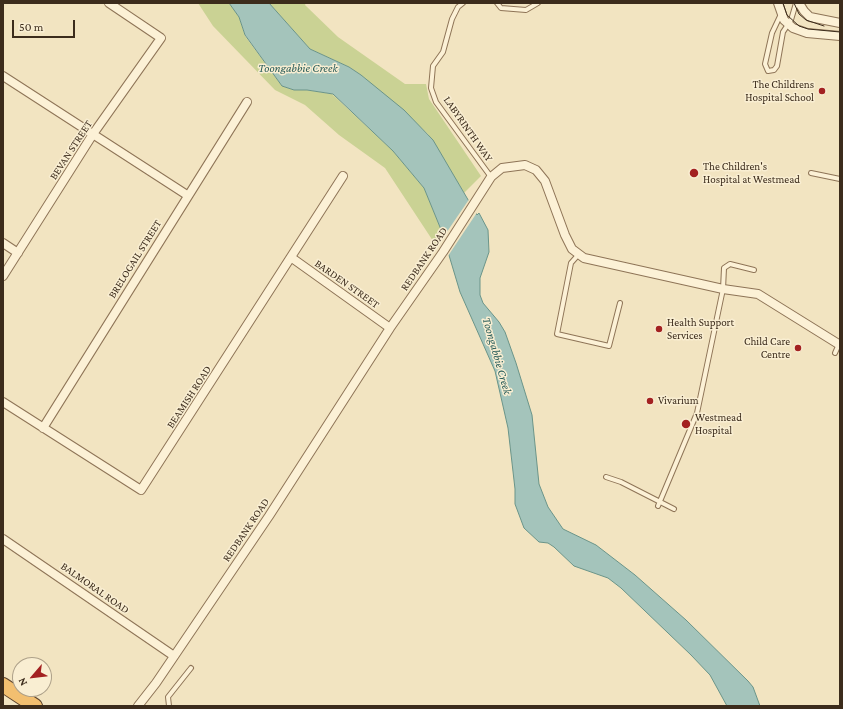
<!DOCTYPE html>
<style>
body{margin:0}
#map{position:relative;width:843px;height:709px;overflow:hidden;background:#f2e4c1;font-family:"Crimson Pro",serif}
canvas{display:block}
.frame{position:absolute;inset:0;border:4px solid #3c2c1c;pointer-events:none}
.north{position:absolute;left:12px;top:657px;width:40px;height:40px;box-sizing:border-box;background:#f9eed2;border:1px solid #ada089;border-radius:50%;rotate:242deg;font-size:11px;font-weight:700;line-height:16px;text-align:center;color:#3c2c1c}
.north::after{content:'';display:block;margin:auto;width:14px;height:18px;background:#a32121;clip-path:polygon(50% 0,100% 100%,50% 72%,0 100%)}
.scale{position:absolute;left:12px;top:20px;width:63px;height:18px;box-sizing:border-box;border:2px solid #3c2c1c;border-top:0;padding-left:5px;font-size:12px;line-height:14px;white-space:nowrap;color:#3c2c1c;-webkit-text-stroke:3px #f9eed2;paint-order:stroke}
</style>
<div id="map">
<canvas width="843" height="709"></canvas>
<div class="frame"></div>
<div class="north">N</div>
<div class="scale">50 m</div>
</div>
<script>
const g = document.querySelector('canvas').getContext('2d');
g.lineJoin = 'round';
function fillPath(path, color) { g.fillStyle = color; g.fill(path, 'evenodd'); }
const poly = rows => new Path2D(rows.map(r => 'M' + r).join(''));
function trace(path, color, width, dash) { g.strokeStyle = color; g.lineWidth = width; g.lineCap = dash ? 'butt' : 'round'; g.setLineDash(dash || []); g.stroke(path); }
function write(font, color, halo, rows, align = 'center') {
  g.font = font + ' "Crimson Pro",serif'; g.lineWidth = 3; g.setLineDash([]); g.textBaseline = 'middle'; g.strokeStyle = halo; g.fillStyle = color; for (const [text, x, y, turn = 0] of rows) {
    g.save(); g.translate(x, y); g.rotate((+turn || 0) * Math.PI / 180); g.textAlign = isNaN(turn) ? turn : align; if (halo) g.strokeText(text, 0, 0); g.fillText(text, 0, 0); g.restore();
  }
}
const green = poly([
 [198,3,229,3,239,17,245,36,282,86,294,90,307,90,332,94,393,151,424,188,442,232,435,244,385,168,339,135,305,105,275,90,213,26],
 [269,3,306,3,305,5,338,37,405,84,426,84,429,99,481,176,464,193,428,134,361,75,349,67,310,49]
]);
const water = poly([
 [229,3,269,3,310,49,349,67,361,75,404,110,433,140,477,215,479,213,488,230,489,252,480,278,480,295,483,303,499,322,505,332,516,363,532,415,539,484,548,507,563,529,596,545,635,575,686,620,748,681,753,687,760,706,727,706,710,675,691,655,621,588,608,578,574,566,554,547,548,543,539,542,524,528,515,504,515,489,508,428,495,371,460,292,442,232,424,188,393,151,333,94,307,90,294,90,282,86,245,35,239,17,229,3]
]);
const pier = poly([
 [470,198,478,211,448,256,442,239]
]);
const service = poly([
 [463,3,458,7,452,19,443,52,433,66,431,88,436,102,491,177],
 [497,3,501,8,526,10,538,3],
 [781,14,772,33,765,64,768,71,774,70,777,66,783,32,791,20,796,3],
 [811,173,840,179],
 [579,254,571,263,557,334,609,346,620,303],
 [835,353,839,344],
 [606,477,621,482,674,509],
 [658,506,697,413,723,289,724,268,730,264,754,270],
 [169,706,168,697,191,668]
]);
const minor = poly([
 [778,3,784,20,793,28,807,33,840,36],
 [799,3,804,11,810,17,840,23],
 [3,76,187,195],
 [3,243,18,253],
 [292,258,390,328],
 [3,276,93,134,161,38,109,3],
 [3,402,141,490,343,176],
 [43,428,247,102],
 [3,539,174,656],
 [138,706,156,683,269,516,390,328,443,252,491,177,502,168,525,165,536,170,545,181,565,235,572,249,584,258,723,289,758,294,840,345]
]);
const trunk = poly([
 [3,685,35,706]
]);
const tram = poly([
 [783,3,787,15,799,26,808,29,840,32],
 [794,3,799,14,806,20,824,26]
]);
const markers = [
 [822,91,4,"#a32121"],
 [694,173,5,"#a32121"],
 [659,329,4,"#a32121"],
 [798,348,4,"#a32121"],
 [650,401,4,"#a32121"],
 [686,424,5,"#a32121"]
];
const poiNames = [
 ["The Childrens",814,85,"right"],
 ["Hospital School",814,98,"right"],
 ["The Children's",703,167],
 ["Hospital at Westmead",703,180],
 ["Health Support",667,323],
 ["Services",667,336],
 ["Child Care",790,342,"right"],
 ["Centre",790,355,"right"],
 ["Vivarium",658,401],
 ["Westmead",695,418],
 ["Hospital",695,431]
];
const streetNames = [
 ["LABYRINTH WAY",468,129,55],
 ["BEVAN STREET",71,150,-57],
 ["BRELOGAIL STREET",135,259,-58],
 ["REDBANK ROAD",424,259,-56],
 ["BARDEN STREET",347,284,35],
 ["BEAMISH ROAD",189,397,-57],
 ["REDBANK ROAD",246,530,-56],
 ["BALMORAL ROAD",95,588,35]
];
const waterNames = [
 ["Toongabbie Creek",298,68],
 ["Toongabbie Creek",497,356,74]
];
fillPath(green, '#cad294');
fillPath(water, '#a4c4bb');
trace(water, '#6a9489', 1);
fillPath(pier, '#f2e4c1');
trace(service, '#8e7457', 6);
trace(minor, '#8e7457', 10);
trace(trunk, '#5b422b', 16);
trace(service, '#fcf1d6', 4);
trace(minor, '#fcf1d6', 8);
trace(trunk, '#f2bf70', 14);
trace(tram, '#3c2c1c', 1);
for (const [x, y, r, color] of markers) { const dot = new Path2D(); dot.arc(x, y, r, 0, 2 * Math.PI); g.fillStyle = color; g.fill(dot); trace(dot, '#f9eed2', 1.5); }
write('11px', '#3c2c1c', '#f9eed2', poiNames, 'left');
write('11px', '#3c2c1c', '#f9eed2', streetNames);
write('italic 12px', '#2a5d5a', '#f9eed2', waterNames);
</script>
